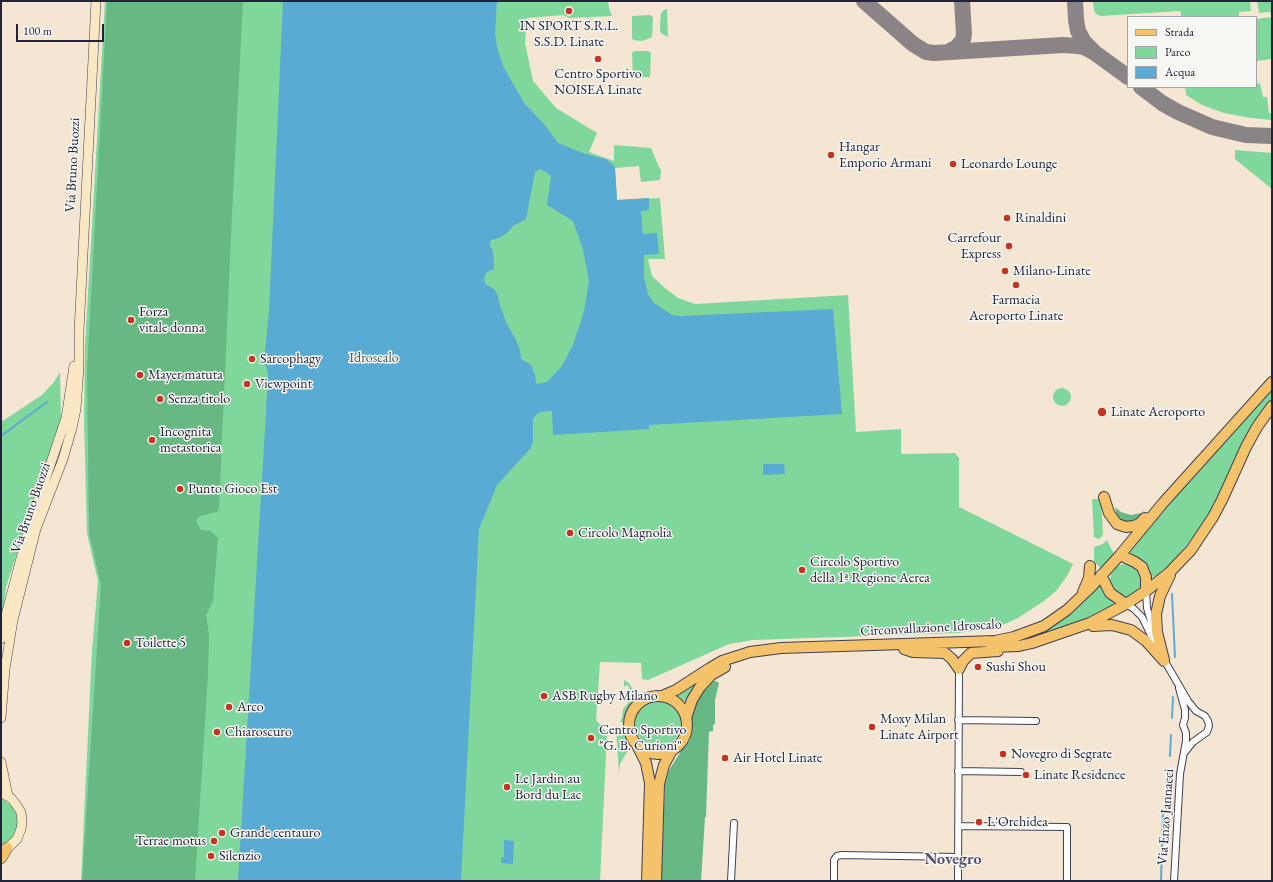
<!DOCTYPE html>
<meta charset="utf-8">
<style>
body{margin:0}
#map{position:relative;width:1273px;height:882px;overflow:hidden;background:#f4e6d2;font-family:"EB Garamond",serif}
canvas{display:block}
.frame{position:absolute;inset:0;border:2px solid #22223b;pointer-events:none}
.legend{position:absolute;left:1127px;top:16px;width:130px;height:72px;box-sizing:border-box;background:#f6f6f2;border:1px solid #a1a1a9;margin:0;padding:5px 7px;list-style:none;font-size:12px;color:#22223b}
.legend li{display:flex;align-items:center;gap:8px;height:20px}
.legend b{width:20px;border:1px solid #a1a1a9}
.scale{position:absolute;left:16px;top:24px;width:88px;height:18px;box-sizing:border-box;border:2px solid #22223b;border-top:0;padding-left:5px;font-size:12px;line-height:14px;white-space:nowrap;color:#22223b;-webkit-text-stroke:3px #f6f6f2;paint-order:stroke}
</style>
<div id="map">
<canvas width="1273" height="882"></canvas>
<div class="frame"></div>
<ul class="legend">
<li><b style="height:5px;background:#f3c26a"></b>Strada</li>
<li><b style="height:11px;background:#7fd79b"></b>Parco</li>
<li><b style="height:11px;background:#59abd4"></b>Acqua</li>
</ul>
<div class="scale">100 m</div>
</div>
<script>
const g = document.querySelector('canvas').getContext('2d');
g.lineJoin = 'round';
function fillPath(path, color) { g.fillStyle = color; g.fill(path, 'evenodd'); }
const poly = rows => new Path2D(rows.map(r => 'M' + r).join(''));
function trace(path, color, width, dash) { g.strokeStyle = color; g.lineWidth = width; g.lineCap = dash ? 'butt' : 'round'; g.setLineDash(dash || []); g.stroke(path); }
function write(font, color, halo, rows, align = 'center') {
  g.font = font + ' "EB Garamond",serif'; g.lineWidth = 3; g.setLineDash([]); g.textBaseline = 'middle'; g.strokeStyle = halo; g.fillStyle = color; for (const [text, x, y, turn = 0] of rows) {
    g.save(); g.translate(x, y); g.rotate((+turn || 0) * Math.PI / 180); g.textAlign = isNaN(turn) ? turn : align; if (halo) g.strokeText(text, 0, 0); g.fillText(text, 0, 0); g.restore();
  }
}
const green = poly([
 [105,1,608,1,609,8,612,16,569,18,563,15,527,18,525,43,533,81,556,108,597,133,589,152,614,161,614,145,651,148,659,167,661,170,660,180,641,182,639,166,615,168,617,200,660,198,665,259,648,259,652,276,665,288,678,298,695,304,848,295,856,432,901,429,901,453,903,454,955,453,959,458,959,507,1073,564,1067,576,1056,591,1044,601,1018,618,996,628,957,633,753,640,729,644,648,680,642,679,641,663,600,662,596,720,607,733,600,881,81,881,92,650,98,581,87,533,84,419,85,345],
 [1093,1,1250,1,1251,11,1239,12,1239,17,1181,17,1181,12,1179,11,1101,16,1096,14,1094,10],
 [1257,1,1272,1,1272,59,1256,61,1256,19,1272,17,1270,12,1259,13],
 [667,9,668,37,662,34,660,31,660,25,661,13,664,10],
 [649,15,652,16,653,19,652,37,648,39,641,41,633,40,632,37,632,16],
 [634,51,648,51,651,53,650,77,633,77,632,53],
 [1260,83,1263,97,1267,97,1269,113,1272,113,1272,120,1251,118,1224,113,1202,105,1186,95,1185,87,1256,87,1256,84],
 [1235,150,1272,153,1272,189,1235,159],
 [60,372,61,418,6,587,1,629,1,422,42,395,54,382],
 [1272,387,1272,400,1254,425,1210,515,1186,546,1171,563,1157,575,1150,578,1128,553,1129,549],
 '1053 397a9 9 0 1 1 18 0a9 9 0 1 1-18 0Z',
 [1092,499,1101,499,1103,535,1100,538,1098,539,1094,537],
 [1107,540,1114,554,1101,569,1094,561,1094,547,1103,544],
 '1110 580a16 16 0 1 1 32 0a16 16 0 1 1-32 0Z',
 [1101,585,1105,594,1115,605,1089,619,1035,638,1015,641,1049,628,1056,624,1079,605,1098,586],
 [702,676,687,702,681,700,678,697,677,694],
 [624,680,628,682,638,697,632,702,627,710,623,723,620,721,622,718,623,709,628,703,629,687,627,685,624,687],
 '635 724a23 23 0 1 1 46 0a23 23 0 1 1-46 0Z',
 [616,728,628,738,628,750,620,764,619,773],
 [1,798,12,806,16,813,18,822,16,830,12,838,5,844,1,845]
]);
const forest = poly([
 [107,1,243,1,232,214,219,509,217,512,200,516,196,521,201,530,211,531,218,538,213,601,206,615,209,634,208,674,195,881,82,881,101,585,89,533,87,371],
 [1115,507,1121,512,1131,515,1141,513,1145,510,1137,519,1134,521,1126,522,1117,517],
 [710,681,716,681,719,683,715,700,715,724,713,725,713,731,709,732,706,817,705,817,701,881,661,881,665,784,669,770,683,748,690,740,692,729,691,709]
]);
const water = poly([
 [283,1,497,1,495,33,497,47,503,66,524,103,544,124,558,143,585,154,606,159,613,165,615,168,617,200,649,198,649,210,641,211,643,234,657,233,659,254,644,255,644,277,648,294,654,303,672,315,680,316,833,309,842,414,649,425,649,429,553,435,552,411,546,411,538,413,533,419,533,442,530,449,497,485,479,529,461,881,238,881,268,378,268,373,264,361,269,311],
 [541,169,551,176,547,205,573,221,583,249,589,281,584,311,573,345,562,366,547,382,536,384,535,375,531,365,521,359,520,350,516,340,507,324,500,306,498,296,494,289,485,284,484,279,487,272,494,269,493,251,490,246,491,240,499,238,507,233,513,226,526,219,535,172],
 [763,464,784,464,785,474,763,475],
 [504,840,514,841,513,864,501,863,501,858,504,857]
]);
const stream = poly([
 [1,436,47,402],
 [1172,594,1175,657],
 [1172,718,1173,697],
 [1170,756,1171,735],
 [1161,881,1163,813,1167,809,1168,805,1170,771]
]);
const taxiway = poly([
 [864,1,913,44,926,52,934,53,1063,45,1078,46,1084,47,1095,53,1128,77],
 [1075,1,1076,20,1078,31,1084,42,1094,52],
 [948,52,956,48,963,40,964,34,962,1],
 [1141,87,1162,103,1178,112,1212,127,1246,135,1272,136]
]);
const minor = poly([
 [1146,591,1147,608,1154,632],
 [1126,604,1134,609,1142,617,1158,650],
 [1163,658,1188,701,1196,711,1205,716,1208,721,1209,726,1207,732,1193,742,1185,752],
 [958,720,1036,721],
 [958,771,1021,772],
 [958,826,1067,827,1067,881],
 [731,881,734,823],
 [834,881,834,860,837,856,841,855,957,857],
 [958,881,959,669],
 [1174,881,1180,774,1186,741,1186,733,1183,725,1185,718,1185,710,1179,688]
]);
const secondary = poly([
 [1,639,7,611,29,528,66,418,74,366],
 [1,718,5,669,13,620,36,529,63,459,72,428,76,409,79,367,79,331,96,1],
 [1,762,8,796],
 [1,793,11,798,15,803,21,812,22,822,21,829,17,839,10,846,1,851]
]);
const primary = poly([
 [1104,497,1109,513,1117,524,1126,527,1134,526,1139,524,1145,518],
 [1120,555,1135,562,1142,567,1146,577,1146,591],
 [1101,575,1110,593,1126,604],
 [1083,592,1089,578,1090,566],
 [1093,626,1112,625,1131,630,1146,641,1164,661],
 [991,647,1019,646,1032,643,1090,623,1126,604,1146,591,1169,573,1191,550,1213,517,1222,500,1246,447,1257,427,1272,406],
 [904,649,913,652,945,653,952,659,959,669,963,661,971,653,998,651],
 [1164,660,1157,632,1156,614,1160,596,1170,575],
 [662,696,676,690,710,668,722,661,750,652,781,648,995,641,1014,637,1044,626,1067,610,1091,587,1120,555,1163,503,1272,382],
 '629 725a29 29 0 1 1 58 0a29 29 0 1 1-58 0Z',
 [686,718,692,700,700,687,711,675,725,667],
 [637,745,646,763,650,783,647,881],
 [656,881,659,784,664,765,672,750]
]);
const trunk = poly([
 [1,858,7,848]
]);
const markers = [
 [569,11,4,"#c8321e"],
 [598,59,4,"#c8321e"],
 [831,155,4,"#c8321e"],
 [953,164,4,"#c8321e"],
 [1007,218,4,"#c8321e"],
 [1009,246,4,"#c8321e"],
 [1005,271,4,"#c8321e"],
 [1016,285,4,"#c8321e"],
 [131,320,4,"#c8321e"],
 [252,359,4,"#c8321e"],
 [140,375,4,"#c8321e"],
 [247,384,4,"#c8321e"],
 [160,399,4,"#c8321e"],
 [1102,412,5,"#c8321e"],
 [152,440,4,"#c8321e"],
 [180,489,4,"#c8321e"],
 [570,533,4,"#c8321e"],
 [802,570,4,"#c8321e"],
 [127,643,4,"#c8321e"],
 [978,667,4,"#c8321e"],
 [544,696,4,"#c8321e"],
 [229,707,4,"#c8321e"],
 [872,727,4,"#c8321e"],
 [217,732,4,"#c8321e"],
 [591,738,4,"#c8321e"],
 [1003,754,4,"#c8321e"],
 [725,758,4,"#c8321e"],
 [1026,775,4,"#c8321e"],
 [507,787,4,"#c8321e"],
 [979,822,4,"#c8321e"],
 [222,833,4,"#c8321e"],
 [214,841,4,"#c8321e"],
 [211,856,4,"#c8321e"]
];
const poiNames = [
 ["IN SPORT S.R.L.",569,26,"center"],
 ["S.S.D. Linate",569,42,"center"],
 ["Centro Sportivo",598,74,"center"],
 ["NOISEA Linate",598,90,"center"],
 ["Hangar",839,147],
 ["Emporio Armani",839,163],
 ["Leonardo Lounge",961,164],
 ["Rinaldini",1015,218],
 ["Carrefour",1001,238,"right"],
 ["Express",1001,254,"right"],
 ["Milano-Linate",1013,271],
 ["Farmacia",1016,300,"center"],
 ["Aeroporto Linate",1016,316,"center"],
 ["Forza",139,312],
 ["vitale donna",139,328],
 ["Sarcophagy",260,359],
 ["Mayer matuta",148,375],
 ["Viewpoint",255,384],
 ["Senza titolo",168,399],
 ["Linate Aeroporto",1111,412],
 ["Incognita",160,432],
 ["metastorica",160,448],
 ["Punto Gioco Est",188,489],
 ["Circolo Magnolia",578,533],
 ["Circolo Sportivo",810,562],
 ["della 1ª Regione Aerea",810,578],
 ["Toilette 5",135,643],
 ["Sushi Shou",986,667],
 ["ASB Rugby Milano",552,696],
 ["Arco",237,707],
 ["Moxy Milan",880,719],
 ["Linate Airport",880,735],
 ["Centro Sportivo",599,730],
 ["\"G. B. Curioni\"",599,746],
 ["Chiaroscuro",225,732],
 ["Novegro di Segrate",1011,754],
 ["Air Hotel Linate",733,758],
 ["Linate Residence",1034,775],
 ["Le Jardin au",515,779],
 ["Bord du Lac",515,795],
 ["L'Orchidea",987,822],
 ["Grande centauro",230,833],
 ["Terrae motus",206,841,"right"],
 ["Silenzio",219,856]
];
const streetNames = [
 ["Via Bruno Buozzi",73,165,-87],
 ["Via Bruno Buozzi",31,508,-71],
 ["Circonvallazione Idroscalo",931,628,-3],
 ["Via Enzo Jannacci",1166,817,-86]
];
const parkNames = [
 ["Idroscalo",374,358]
];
const quarterNames = [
 ["Novegro",953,860]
];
fillPath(green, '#7fd79b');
fillPath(forest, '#67b883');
fillPath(water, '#59abd4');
trace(stream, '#59abd4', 2);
trace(taxiway, '#8b8486', 16);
trace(minor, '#423f52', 8);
trace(secondary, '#423f52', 10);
trace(primary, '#423f52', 12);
trace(trunk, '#423f52', 12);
trace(minor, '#fff', 6);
trace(secondary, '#fae7c3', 9);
trace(primary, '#f3c26a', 10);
trace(trunk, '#f3c26a', 11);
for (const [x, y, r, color] of markers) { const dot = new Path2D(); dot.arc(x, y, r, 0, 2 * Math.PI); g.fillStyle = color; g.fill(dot); trace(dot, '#f6f6f2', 1.5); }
write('14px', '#22223b', '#f6f6f2', poiNames, 'left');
write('14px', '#22223b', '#f6f6f2', streetNames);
write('14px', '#3e5858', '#f6f6f2', parkNames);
write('bold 16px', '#564e70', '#f6f6f2', quarterNames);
</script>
